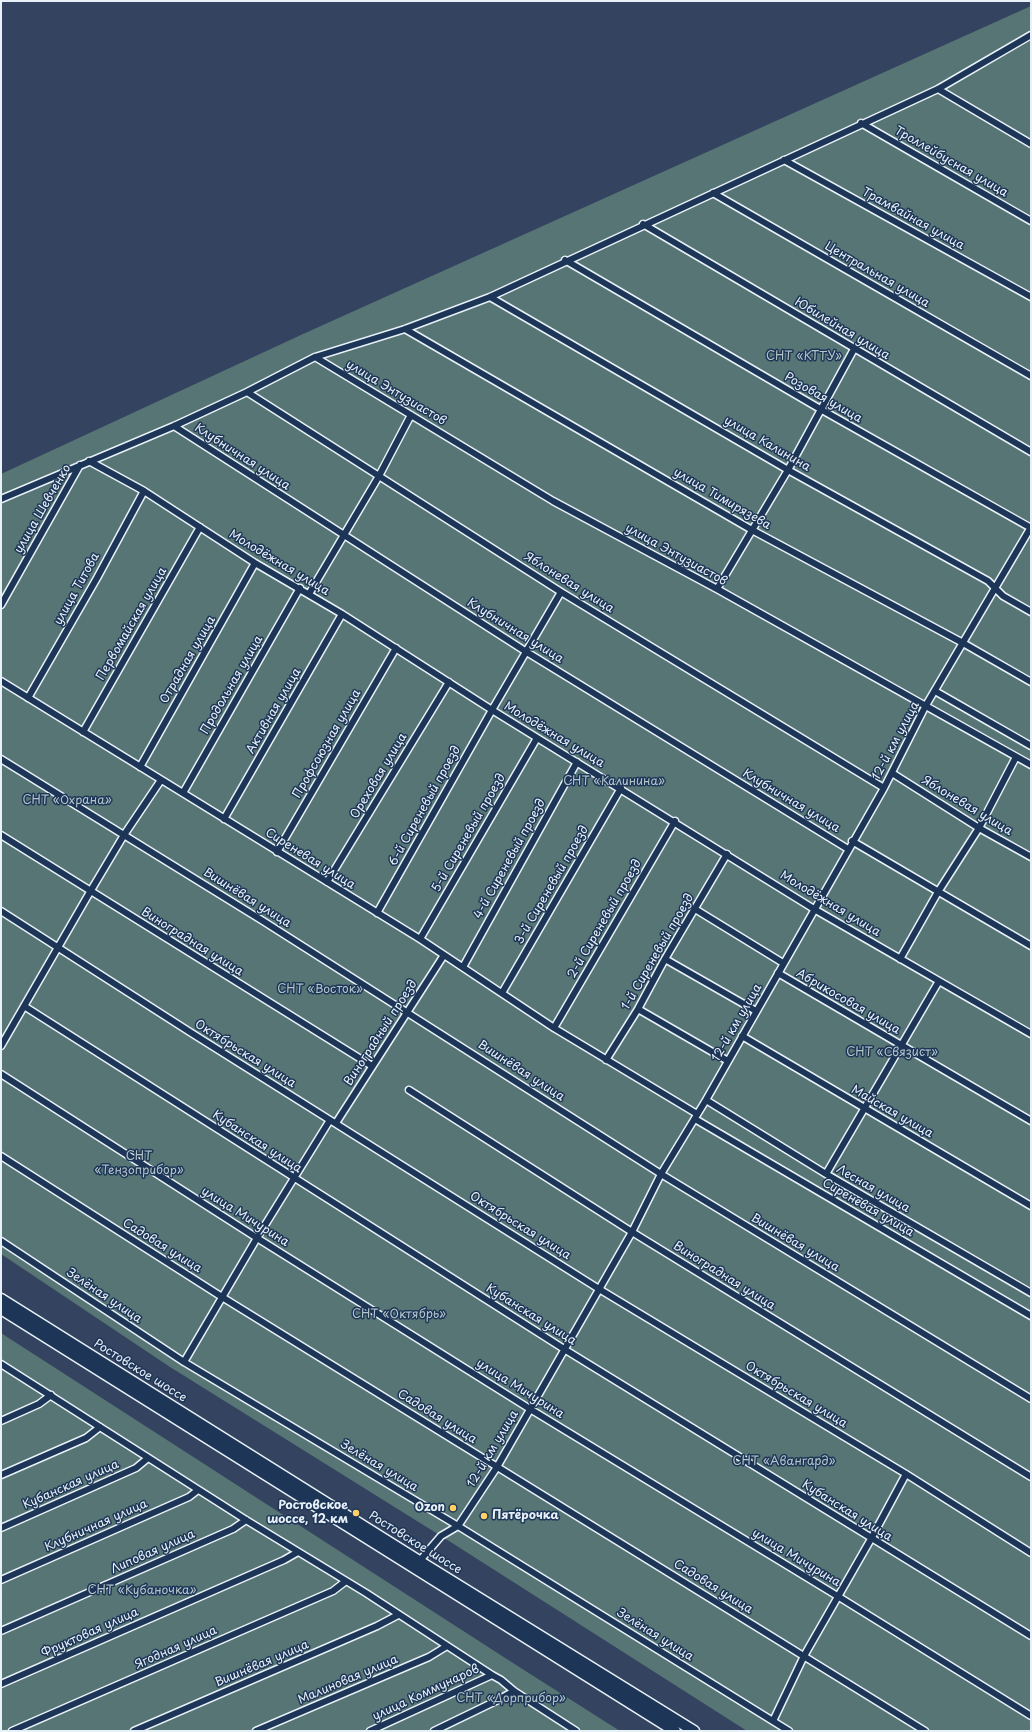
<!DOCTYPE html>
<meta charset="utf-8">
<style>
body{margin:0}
#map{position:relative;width:1032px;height:1732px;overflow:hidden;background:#34435f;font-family:"Playpen Sans",sans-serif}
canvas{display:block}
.frame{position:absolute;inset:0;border:2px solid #e8f1f8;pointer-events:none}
</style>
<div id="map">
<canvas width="1032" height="1732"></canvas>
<div class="frame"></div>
</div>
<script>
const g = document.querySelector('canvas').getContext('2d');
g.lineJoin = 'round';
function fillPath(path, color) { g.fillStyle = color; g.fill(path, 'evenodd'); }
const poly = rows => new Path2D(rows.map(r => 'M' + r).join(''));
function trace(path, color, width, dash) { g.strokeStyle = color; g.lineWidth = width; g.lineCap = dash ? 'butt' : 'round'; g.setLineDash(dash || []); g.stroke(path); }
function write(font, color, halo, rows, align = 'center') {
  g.font = font + ' "Playpen Sans",sans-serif'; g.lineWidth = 3; g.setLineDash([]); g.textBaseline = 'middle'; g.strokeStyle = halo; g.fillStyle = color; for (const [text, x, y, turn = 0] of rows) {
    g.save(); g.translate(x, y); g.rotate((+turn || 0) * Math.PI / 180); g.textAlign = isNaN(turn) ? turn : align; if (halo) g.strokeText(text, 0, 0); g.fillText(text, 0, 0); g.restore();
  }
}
const green = poly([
 [1031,6,1031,1731,747,1731,449,1541,170,1367,1,1254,1,474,303,334],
 [1,1333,513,1663,620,1731,1,1731]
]);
const minor = poly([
 [938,89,1031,144],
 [861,123,1031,221],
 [784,160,1031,297],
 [713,193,1031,376],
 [643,224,1031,452],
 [565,260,822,410,1031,528],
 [490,297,788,470,988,581,1003,596,1031,612],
 [405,329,752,530,963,643,1031,682],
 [315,357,553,501,717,589,1031,765],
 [247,392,561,592,884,788],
 [174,426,525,651,848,849],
 [89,461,144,491,255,563,342,614,492,710,814,909,1031,1034],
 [1,499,174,426,247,392,315,357,405,329,490,297,938,89,1031,35],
 [717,589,788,470,854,349],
 [309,594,379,476,411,415],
 [1,605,80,465],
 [1,681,420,939,554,1028,697,1114],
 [935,691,1031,746],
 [28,698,97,578,144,491],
 [83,732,200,527],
 [1,759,263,921,661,1174,1031,1399],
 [140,767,255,563],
 [892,773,979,828,1031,857],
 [183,793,300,588],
 [224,819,342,614],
 [1,835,372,1066],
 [852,841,1031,946],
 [277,852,396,648],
 [327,882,449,682],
 [695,909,783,963],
 [1,911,193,1034,599,1289,906,1474,1031,1553],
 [377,913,492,710,561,592],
 [420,939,537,738],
 [665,959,756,1011],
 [900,959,938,892,979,828,1016,757],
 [463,967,577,762],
 [778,973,1031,1121],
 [502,993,621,788],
 [24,1006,564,1349,1031,1636],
 [638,1009,728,1061],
 [554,1028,675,821],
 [742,1036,1031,1206],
 [1,1046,90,892,124,835,161,780],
 [606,1060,638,1009,665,959,727,854],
 [1,1074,257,1238,530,1409,839,1597,1031,1716],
 [409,1090,632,1232,1031,1477],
 [706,1100,826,1174,1031,1293],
 [695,1119,1031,1316],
 [336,1123,444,955],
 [1,1156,222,1297,925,1731],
 [826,1174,939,981],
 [1,1241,184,1362,458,1526,789,1731],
 [184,1362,257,1238,330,1120],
 [1,1364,246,1520,366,1593,492,1675,501,1680,514,1691,576,1731],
 [1,1421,39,1404,51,1395],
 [1,1475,86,1438,100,1427],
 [1,1528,136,1468,148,1458],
 [417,1564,441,1536,458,1526,497,1467,632,1232,661,1174,706,1100,884,788,925,707,1031,527],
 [1,1580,189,1497,198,1490],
 [1,1631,233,1529,246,1520],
 [1,1684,284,1560,298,1552],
 [773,1721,804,1656,871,1539,906,1474],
 [12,1731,333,1591,346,1581],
 [134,1731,377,1626,398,1615],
 [256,1731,429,1657,447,1646],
 [370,1731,492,1675],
 [434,1731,498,1700,514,1691]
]);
const trunk = poly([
 [1,1299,419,1561,694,1731],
 [1,1309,675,1731]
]);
const markers = [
 [453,1508,4,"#ffd166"],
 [356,1513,4,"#ffd166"],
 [484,1516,4,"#ffd166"]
];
const streetNames = [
 ["Троллейбусная улица",951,162,30],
 ["Трамвайная улица",913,219,29],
 ["Центральная улица",877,275,30],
 ["Юбилейная улица",842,329,31],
 ["улица Энтузиастов",396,393,31],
 ["Розовая улица",823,398,30],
 ["улица Калинина",767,444,30],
 ["Клубничная улица",242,457,33],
 ["улица Тимирязева",722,499,30],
 ["улица Шевченко",43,509,-60],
 ["улица Энтузиастов",676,555,29],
 ["Молодёжная улица",279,563,31],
 ["Яблоневая улица",569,583,32],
 ["улица Титова",77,589,-61],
 ["Первомайская улица",132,624,-60],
 ["Клубничная улица",515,631,32],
 ["Отрадная улица",188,660,-60],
 ["Продольная улица",232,685,-60],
 ["Активная улица",274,711,-60],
 ["Молодёжная улица",554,735,31],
 ["12-й км улица",896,741,-62],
 ["Профсоюзная улица",327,744,-60],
 ["Ореховая улица",379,776,-59],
 ["Клубничная улица",791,801,31],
 ["6-й Сиреневый проезд",425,806,-61],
 ["Яблоневая улица",967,806,31],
 ["5-й Сиреневый проезд",469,833,-60],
 ["Сиреневая улица",310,859,32],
 ["4-й Сиреневый проезд",510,859,-61],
 ["3-й Сиреневый проезд",552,885,-60],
 ["Вишнёвая улица",247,898,32],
 ["Молодёжная улица",830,904,31],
 ["2-й Сиреневый проезд",605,919,-60],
 ["Виноградная улица",192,942,32],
 ["1-й Сиреневый проезд",658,952,-60],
 ["Абрикосовая улица",848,1002,30],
 ["12-й км улица",737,1023,-60],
 ["Виноградный проезд",381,1033,-57],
 ["Октябрьская улица",245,1054,32],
 ["Вишнёвая улица",521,1071,33],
 ["Майская улица",892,1112,30],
 ["Кубанская улица",257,1142,33],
 ["Лесная улица",873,1189,30],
 ["Сиреневая улица",868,1208,30],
 ["улица Мичурина",245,1217,32],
 ["Октябрьская улица",520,1226,32],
 ["Вишнёвая улица",795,1243,31],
 ["Садовая улица",162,1246,32],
 ["Виноградная улица",724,1276,32],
 ["Зелёная улица",104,1296,34],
 ["Кубанская улица",531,1315,32],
 ["Ростовское шоссе",140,1371,32],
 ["улица Мичурина",520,1389,32],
 ["Октябрьская улица",796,1395,31],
 ["Садовая улица",437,1417,32],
 ["12-й км улица",493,1449,-59],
 ["Зелёная улица",379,1466,31],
 ["Кубанская улица",71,1485,-24],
 ["Кубанская улица",847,1511,32],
 ["Клубничная улица",96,1526,-24],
 ["Ростовское шоссе",415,1543,32],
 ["Липовая улица",153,1552,-24],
 ["улица Мичурина",796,1558,31],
 ["Садовая улица",713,1587,32],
 ["Фруктовая улица",90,1633,-24],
 ["Зелёная улица",655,1635,32],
 ["Ягодная улица",176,1648,-24],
 ["Вишнёвая улица",262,1664,-23],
 ["Малиновая улица",348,1680,-23],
 ["улица Коммунаров",426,1693,-25]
];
const parkNames = [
 ["СНТ «КТТУ»",804,357],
 ["СНТ «Калинина»",614,782],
 ["СНТ «Охрана»",67,801],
 ["СНТ «Восток»",320,990],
 ["СНТ «Связист»",892,1053],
 ["СНТ",139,1157],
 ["«Тензоприбор»",139,1171],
 ["СНТ «Октябрь»",399,1315],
 ["СНТ «Авангард»",784,1462],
 ["СНТ «Кубаночка»",142,1591],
 ["СНТ «Дорприбор»",511,1699]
];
const poiNames = [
 ["Ростовское",348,1506],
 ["шоссе, 12 км",348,1520],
 ["Ozon",445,1508],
 ["Пятёрочка",492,1516,"left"]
];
fillPath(green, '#567574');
trace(minor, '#e8f1f8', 9);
trace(trunk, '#e8f1f8', 13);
trace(minor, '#1d3557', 6);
trace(trunk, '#1d3557', 10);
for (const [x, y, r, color] of markers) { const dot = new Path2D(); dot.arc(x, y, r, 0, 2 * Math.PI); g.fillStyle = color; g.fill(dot); trace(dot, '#1d3557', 1.5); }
write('12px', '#e8f1f8', '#1d3557', streetNames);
write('12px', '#b5c6ca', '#1d3557', parkNames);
write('bold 12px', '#e8f1f8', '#1d3557', poiNames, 'right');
</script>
